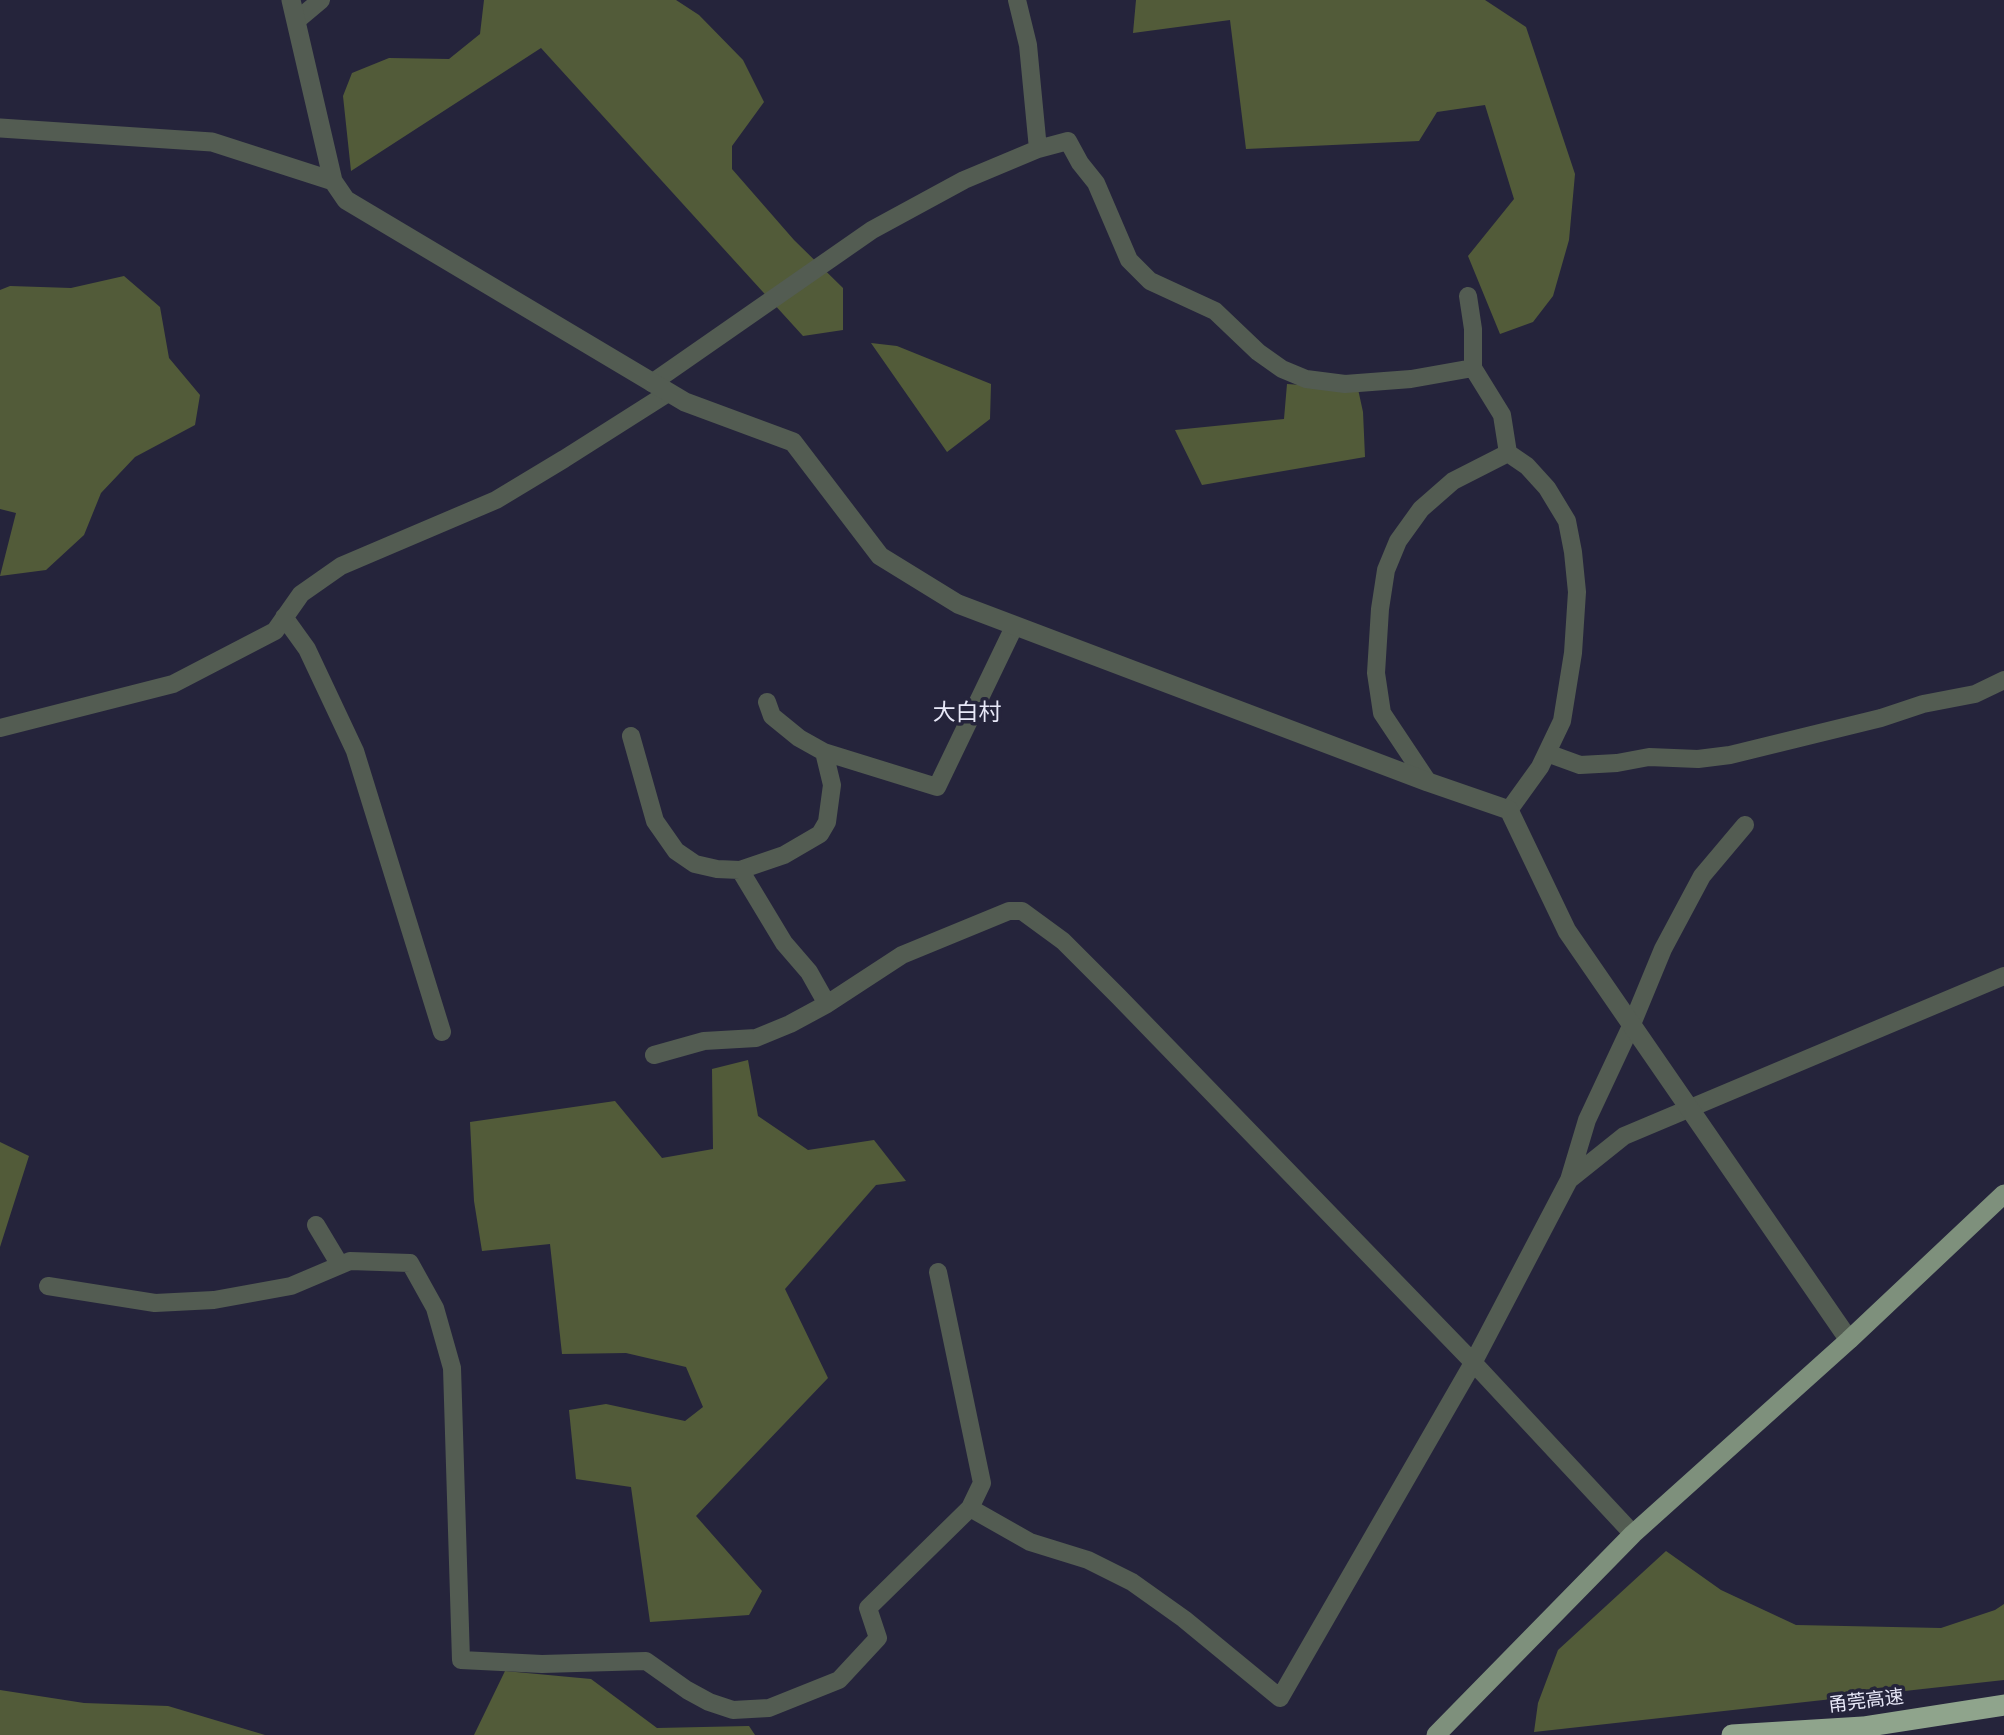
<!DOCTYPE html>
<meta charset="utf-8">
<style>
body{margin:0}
canvas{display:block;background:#25243b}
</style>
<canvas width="2004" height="1735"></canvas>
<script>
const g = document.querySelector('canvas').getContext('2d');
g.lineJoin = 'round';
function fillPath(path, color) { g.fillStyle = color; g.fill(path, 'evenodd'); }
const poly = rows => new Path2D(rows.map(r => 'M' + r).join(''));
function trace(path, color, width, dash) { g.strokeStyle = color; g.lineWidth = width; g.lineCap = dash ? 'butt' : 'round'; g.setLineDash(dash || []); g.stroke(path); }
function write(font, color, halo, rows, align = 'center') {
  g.font = font + ' "Varela Round","Noto Sans SC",sans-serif'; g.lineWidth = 7; g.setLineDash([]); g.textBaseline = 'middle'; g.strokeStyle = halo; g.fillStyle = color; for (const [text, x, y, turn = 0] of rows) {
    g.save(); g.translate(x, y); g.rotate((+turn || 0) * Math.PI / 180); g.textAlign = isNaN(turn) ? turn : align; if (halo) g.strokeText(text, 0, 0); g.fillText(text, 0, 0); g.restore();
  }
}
const forest = poly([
 [484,0,676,0,699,15,743,60,764,102,732,146,732,169,794,240,843,288,843,330,803,336,541,48,351,171,343,96,352,73,389,58,449,59,480,34],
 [1136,0,1485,0,1526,27,1575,174,1569,240,1553,296,1533,322,1500,334,1468,256,1514,199,1485,105,1437,112,1419,141,1246,149,1230,20,1133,33],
 [124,276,160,307,169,358,200,395,195,425,135,457,101,493,84,535,46,570,0,576,16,513,0,509,0,290,10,286,71,288],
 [871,343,897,346,991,384,990,419,947,452],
 [1287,384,1358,389,1363,412,1365,457,1202,485,1175,430,1284,419],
 [748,1060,758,1116,808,1150,874,1140,906,1181,876,1185,785,1289,828,1378,696,1516,762,1591,749,1615,650,1622,631,1487,576,1479,569,1410,606,1404,685,1421,703,1407,686,1367,626,1353,562,1354,550,1244,482,1251,474,1201,470,1122,615,1101,662,1158,713,1149,712,1069],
 [0,1142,29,1156,0,1247],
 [1666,1551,1721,1590,1796,1625,1941,1628,1995,1610,2004,1604,2004,1680,1534,1732,1538,1703,1558,1650],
 [505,1671,591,1679,657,1728,749,1726,755,1735,474,1735],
 [0,1690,84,1703,168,1706,265,1735,0,1735]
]);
const minor = poly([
 [1017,0,1028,45,1038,149],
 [296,21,321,0],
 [652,383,872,230,964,180,1038,149,1068,141,1080,163,1096,183,1129,260,1150,281,1215,311,1258,352,1282,369,1306,379,1345,384,1411,379,1473,368],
 [1508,453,1527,466,1547,488,1567,521,1573,552,1577,592,1573,653,1562,721,1540,767,1509,810],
 [284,617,307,649,355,751,442,1032],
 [767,702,772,716,799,738,824,752,937,787,1014,627],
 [0,728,173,684,275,631,301,594,341,566,496,500,564,459,668,393],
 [631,736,655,821,676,851,695,864,717,869,740,870,784,855,820,834,827,822,832,785,824,752],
 [1547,753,1580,765,1617,763,1649,757,1698,759,1730,755,1881,718,1923,704,1975,694,2004,680],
 [1428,782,1382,713,1376,673,1380,609,1386,570,1398,541,1421,509,1453,481,1508,453,1502,415,1473,368,1473,329,1468,296],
 [740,870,784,943,809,972,827,1004],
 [654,1055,704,1041,756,1038,790,1024,827,1004,902,955,1009,911,1022,911,1063,941,1119,997,1468,1357,1633,1534],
 [1569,1180,1587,1120,1632,1024,1663,949,1702,876,1745,825],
 [316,1225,340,1265],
 [48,1286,155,1303,214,1300,291,1286,350,1261,410,1263,435,1308,452,1368,461,1660,542,1664,646,1661,687,1690,709,1702,733,1710,769,1708,839,1680,878,1638,868,1608,970,1508,982,1483,938,1272],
 [970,1508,1030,1542,1088,1560,1132,1582,1184,1619,1280,1698,1473,1363,1569,1180,1624,1136,2004,976]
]);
const tertiary = poly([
 [291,0,333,181,346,200,685,402,793,442,880,556,958,604,1428,782,1509,810,1567,931,1849,1340],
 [0,128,212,142,333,181]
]);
const primary = poly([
 [1436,1735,1633,1534,1849,1340,2004,1194]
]);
const motorway = poly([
 [1732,1735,1863,1727,2004,1705]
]);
const streetNames = [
 ["甬莞高速",1866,1702,-7]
];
const quarterNames = [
 ["大白村",967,714]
];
fillPath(forest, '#525b39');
trace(minor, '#535c52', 18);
trace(tertiary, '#535c52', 19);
trace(primary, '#7e907c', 19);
trace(motorway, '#8fa48c', 21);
write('19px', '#e8e8f8', '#25243b', streetNames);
write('23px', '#e8e8f8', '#25243b', quarterNames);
</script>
